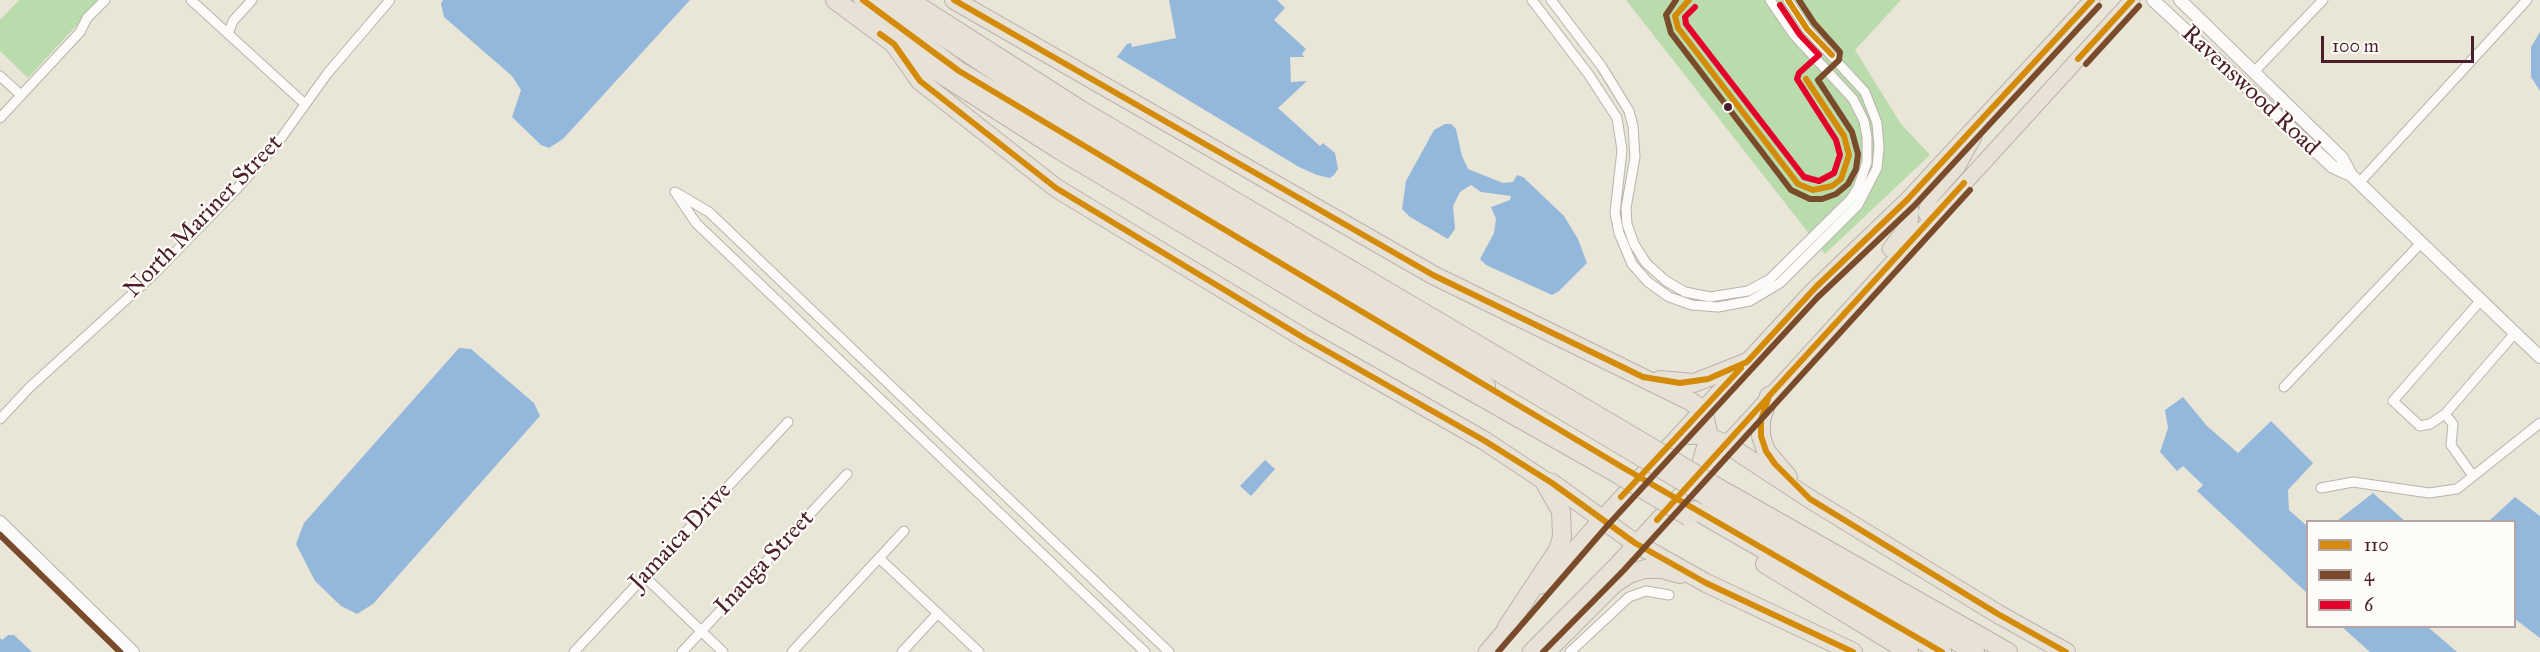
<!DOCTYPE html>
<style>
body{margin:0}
#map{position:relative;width:2540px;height:652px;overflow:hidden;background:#e9e6d8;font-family:"IM FELL Great Primer",serif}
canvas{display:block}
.legend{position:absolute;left:2306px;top:520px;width:210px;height:108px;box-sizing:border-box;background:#fdfcf7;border:2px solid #b5a4a5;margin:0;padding:8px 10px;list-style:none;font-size:18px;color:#4a1f2b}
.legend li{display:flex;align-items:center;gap:12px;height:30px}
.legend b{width:30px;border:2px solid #b5a4a5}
.scale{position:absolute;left:2321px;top:36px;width:153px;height:27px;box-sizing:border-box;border:3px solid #4a1f2b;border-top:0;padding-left:8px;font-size:18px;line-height:21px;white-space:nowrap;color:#4a1f2b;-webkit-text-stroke:4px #fdfcf7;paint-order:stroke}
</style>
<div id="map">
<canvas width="2540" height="652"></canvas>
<ul class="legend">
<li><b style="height:8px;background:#d48b09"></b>110</li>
<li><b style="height:8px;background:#7a4b2a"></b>4</li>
<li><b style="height:8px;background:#e4002b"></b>6</li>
</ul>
<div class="scale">100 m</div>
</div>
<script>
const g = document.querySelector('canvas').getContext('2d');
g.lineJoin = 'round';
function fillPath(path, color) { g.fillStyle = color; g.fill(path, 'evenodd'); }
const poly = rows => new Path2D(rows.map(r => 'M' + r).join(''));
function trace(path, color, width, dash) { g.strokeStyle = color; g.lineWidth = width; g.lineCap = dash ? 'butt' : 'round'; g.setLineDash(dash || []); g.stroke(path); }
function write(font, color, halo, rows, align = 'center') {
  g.font = font + ' "IM FELL Great Primer",serif'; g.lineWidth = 4.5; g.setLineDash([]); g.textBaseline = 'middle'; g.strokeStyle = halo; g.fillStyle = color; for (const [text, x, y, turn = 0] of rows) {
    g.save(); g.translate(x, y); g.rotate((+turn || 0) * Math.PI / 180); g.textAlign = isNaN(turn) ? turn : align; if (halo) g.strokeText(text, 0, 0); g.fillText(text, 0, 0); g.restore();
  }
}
const green = poly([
 [19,0,100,0,28,78,0,51,0,20],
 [1626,0,1901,0,1855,50,1901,124,1930,155,1825,254]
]);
const water = poly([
 [443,0,690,0,563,139,549,148,541,145,512,117,521,90,512,76,444,17,441,4],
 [1169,0,1277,0,1285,8,1274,20,1306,49,1302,54,1304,57,1290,57,1291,82,1307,81,1278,108,1320,146,1323,143,1335,153,1338,169,1334,175,1330,178,1317,175,1299,167,1117,57,1127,44,1131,43,1132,47,1176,38],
 [2540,32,2540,91,2531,77,2531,47],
 [1445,124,1451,124,1456,129,1462,156,1468,169,1503,183,1513,182,1517,175,1523,177,1564,216,1578,239,1587,263,1559,291,1552,295,1486,265,1480,259,1494,233,1496,219,1491,207,1510,200,1511,196,1481,192,1471,185,1460,192,1453,206,1455,229,1448,239,1410,217,1402,209,1406,181,1434,130],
 [459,348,471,349,534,403,540,416,373,604,357,614,341,606,315,581,296,544,304,523],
 [2183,397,2207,426,2238,453,2271,421,2313,463,2288,490,2289,510,2307,526,2307,593,2197,491,2203,485,2183,466,2177,471,2160,452,2168,428,2165,410],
 [1265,460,1275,469,1251,496,1240,486],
 [2373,493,2405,521,2337,521],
 [2515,497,2540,516,2540,638,2515,619,2514,522,2489,521],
 [2342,627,2428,627,2457,652,2370,652],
 [8,635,14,635,32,652,0,652,0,638,2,640]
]);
const minor = poly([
 [191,0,305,104],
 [1532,0,1589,75,1617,118,1622,150,1615,213,1619,233,1632,264,1648,282,1669,297,1692,305,1718,307,1750,301,1780,283,1858,205,1877,168,1879,147,1877,123,1865,92,1807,29,1788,0],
 [1551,0,1602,67,1629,111,1633,126,1635,157,1626,208,1627,224,1634,244,1646,263,1666,281,1685,292,1710,297,1748,291,1770,279,1851,199,1858,188,1867,162,1867,137,1864,121,1853,99,1794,35,1770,0],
 [228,34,233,21,252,0],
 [2254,72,2323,0],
 [0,76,21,95],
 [0,118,80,32,87,18,105,0],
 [2359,183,2527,0],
 [675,192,709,212,1169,652],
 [677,195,696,223,1145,652],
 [2284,387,2421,243],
 [2445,414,2515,333],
 [0,419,30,387,152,276,233,193,279,141,327,74,390,0],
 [2473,476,2451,445,2453,424,2445,414,2430,424,2420,426,2393,401,2481,300],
 [2321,488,2353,482,2429,493,2457,489,2540,423],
 [879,558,979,652],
 [644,576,723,652],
 [574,652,788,422],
 [682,652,847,474],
 [792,652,904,531],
 [902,652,938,613],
 [1570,652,1629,597,1646,591,1669,595]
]);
const tertiary = poly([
 [2153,0,2333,167,2351,175],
 [2180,0,2342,158,2351,175,2384,207,2540,357],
 [0,522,133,652]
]);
const primary = poly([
 [1930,220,1926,213,1930,198,1958,166,1974,137],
 [1890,249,1910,222,1911,211,1907,200],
 [1542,586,1601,519,1811,292,1907,200,2092,0],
 [1486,652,1515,618],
 [1530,652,1617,564,2132,0]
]);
const motorway = poly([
 [835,0,894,44,1061,151,1324,308,1616,473],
 [863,0,959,71,1486,386],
 [888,0,1028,93,1636,454],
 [909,0,1081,110,1644,443],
 [954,0,1433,275,1690,401,1703,410,1709,437,1698,474],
 [894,44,920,81,1056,188,1304,338,1485,441,1545,481,1552,483,1635,543,1706,583,1853,652],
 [1660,380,1694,383,1747,362],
 [1769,396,1761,420,1761,436,1766,451,1788,477],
 [1681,435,1703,435,1726,444,1810,499,1998,614,2066,652],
 [1715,486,2008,652],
 [1707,496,1975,652],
 [1695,510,1942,652],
 [1765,564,1909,652],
 [1507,627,1558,550,1562,537,1561,511,1545,483],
 [1546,652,1615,583,1629,574,1645,569,1662,569,1680,574]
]);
const motorwayBridge = poly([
 [1644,443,1715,486],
 [1636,454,1707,496],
 [1616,473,1689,517]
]);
const bus1 = poly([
 [863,0,959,71,1622,467,1942,652],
 [954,0,1433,275,1643,377,1680,383,1708,379,1747,362,1816,287,1907,200,2092,0],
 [1689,0,1675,16,1678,28,1798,184,1813,190,1832,186,1841,179,1849,155,1844,136,1806,79],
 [1788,0,1807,29,1832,55],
 [880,34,894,44,920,81,1056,188,1304,338,1485,441,1552,483,1635,543,1706,583,1853,652],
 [2078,59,2132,0],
 [1964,183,1769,396,1761,420,1761,436,1766,451,1775,464,1810,499,1998,614,2066,652],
 [1621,497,1741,368],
 [1657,520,1771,394]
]);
const bus2 = poly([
 [1676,0,1666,15,1671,33,1791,190,1810,199,1822,199,1836,194,1848,184,1856,169,1858,154,1852,132,1818,80,1839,60,1840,52,1814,23,1799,0],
 [2086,64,2139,6],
 [0,535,120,652],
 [1498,652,1608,525,1817,298,1914,206,2099,6],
 [1543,652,1624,570,1970,190]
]);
const bus3 = poly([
 [1695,7,1685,17,1686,24,1804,177,1819,181,1834,173,1840,155,1836,140,1797,79,1799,73,1819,55,1800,35,1780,5]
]);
const markers = [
 [1728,107,5,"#4a1f2b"]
];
const streetNames = [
 ["Ravenswood Road",2250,91,43],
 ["North Mariner Street",204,217,-46],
 ["Jamaica Drive",681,537,-47],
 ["Inauga Street",765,563,-47]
];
fillPath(green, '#badbab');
fillPath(water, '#94b8dc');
trace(minor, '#b9b3ac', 11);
trace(tertiary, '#b9b3ac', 14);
trace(primary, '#b9b3ac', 17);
trace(motorway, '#b9b3ac', 20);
trace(minor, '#fcfbf9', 9);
trace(tertiary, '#fcfbf9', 12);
trace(primary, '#e7e2d5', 15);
trace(motorway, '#e7e2d5', 18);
trace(motorwayBridge, '#b9b3ac', 20, []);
trace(motorwayBridge, '#e7e2d5', 18);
trace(bus1, '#d48b09', 6);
trace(bus2, '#7a4b2a', 6);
trace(bus3, '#e4002b', 6);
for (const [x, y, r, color] of markers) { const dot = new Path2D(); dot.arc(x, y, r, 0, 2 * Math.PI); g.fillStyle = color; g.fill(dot); trace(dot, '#fdfcf7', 2); }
write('24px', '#4a1f2b', '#fdfcf7', streetNames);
</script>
